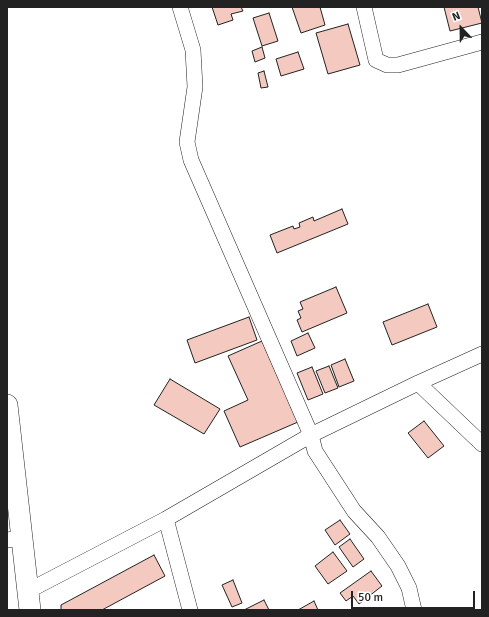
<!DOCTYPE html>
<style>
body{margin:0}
#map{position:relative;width:489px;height:617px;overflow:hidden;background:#fff;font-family:Signika,sans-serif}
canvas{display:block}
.frame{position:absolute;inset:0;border:8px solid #222;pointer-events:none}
.north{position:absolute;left:441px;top:8px;width:40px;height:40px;-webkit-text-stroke:3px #fff;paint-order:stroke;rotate:338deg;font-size:11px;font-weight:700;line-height:16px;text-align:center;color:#222}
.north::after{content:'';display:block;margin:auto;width:14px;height:18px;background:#222;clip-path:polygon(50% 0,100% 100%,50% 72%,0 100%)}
.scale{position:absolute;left:351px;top:591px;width:124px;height:18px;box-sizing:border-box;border:2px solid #222;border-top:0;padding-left:5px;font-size:12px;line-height:14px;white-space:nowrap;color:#222;-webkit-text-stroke:3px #fff;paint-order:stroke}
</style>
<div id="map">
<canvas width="489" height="617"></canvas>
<div class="frame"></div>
<div class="north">N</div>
<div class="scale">50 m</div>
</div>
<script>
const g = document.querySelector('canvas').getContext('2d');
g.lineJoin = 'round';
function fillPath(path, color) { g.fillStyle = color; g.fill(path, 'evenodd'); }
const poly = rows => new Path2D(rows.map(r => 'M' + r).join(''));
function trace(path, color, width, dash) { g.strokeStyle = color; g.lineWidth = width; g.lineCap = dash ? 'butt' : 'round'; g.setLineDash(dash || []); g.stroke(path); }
const building = poly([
 [212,7,241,7,243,11,231,14,233,20,218,25,212,7],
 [292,7,320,7,325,25,301,33,292,7],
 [444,7,478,7,482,23,450,31,444,7],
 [269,13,278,41,262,46,253,18,269,13],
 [348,24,360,65,328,74,316,33,348,24],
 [262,47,265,58,255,62,252,51,262,47],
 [298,52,304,69,281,76,276,59,298,52],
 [264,71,268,87,261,88,258,73,264,71],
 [342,209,348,224,277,253,270,235,293,226,294,229,300,227,299,223,313,217,314,221,342,209],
 [336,287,347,313,302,332,297,320,301,318,298,311,303,309,300,302,336,287],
 [428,304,437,327,392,345,383,322,428,304],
 [249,317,257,340,195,363,187,340,249,317],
 [308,333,315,348,297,356,291,341,308,333],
 [262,341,298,422,240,447,224,411,248,400,228,356,262,341],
 [345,359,354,381,339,387,331,365,345,359],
 [329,366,338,388,325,393,316,371,329,366],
 [312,367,323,394,308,400,297,373,312,367],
 [170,379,220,409,204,434,154,405,170,379],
 [424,421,444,446,428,458,408,433,424,421],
 [340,520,350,534,335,545,325,530,340,520],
 [350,539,364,559,353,567,339,547,350,539],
 [333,552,347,571,328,584,315,566,333,552],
 [154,555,165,576,102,610,61,610,61,605,154,555],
 [371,571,382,586,359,604,353,596,346,601,340,593,371,571],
 [233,580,242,603,232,607,222,585,233,580],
 [264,600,269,610,244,610,264,600],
 [314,601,318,610,298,610,314,601]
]);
const street = poly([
 [180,7,193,50,195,87,187,142,191,160,311,435,315,451,354,511,378,537,398,566,409,588,414,610],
 [364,7,376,60,387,65,398,65,482,42],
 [418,383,482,444],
 [166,519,190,610],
 [7,540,22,538],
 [28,591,166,519,311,435,418,383,482,354]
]);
const secondary = poly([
 [7,405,30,610]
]);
fillPath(building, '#f3c9c0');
trace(building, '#222', 1);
trace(street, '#222', 16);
trace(secondary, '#222', 22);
trace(street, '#fff', 15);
trace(secondary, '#fff', 21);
</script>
